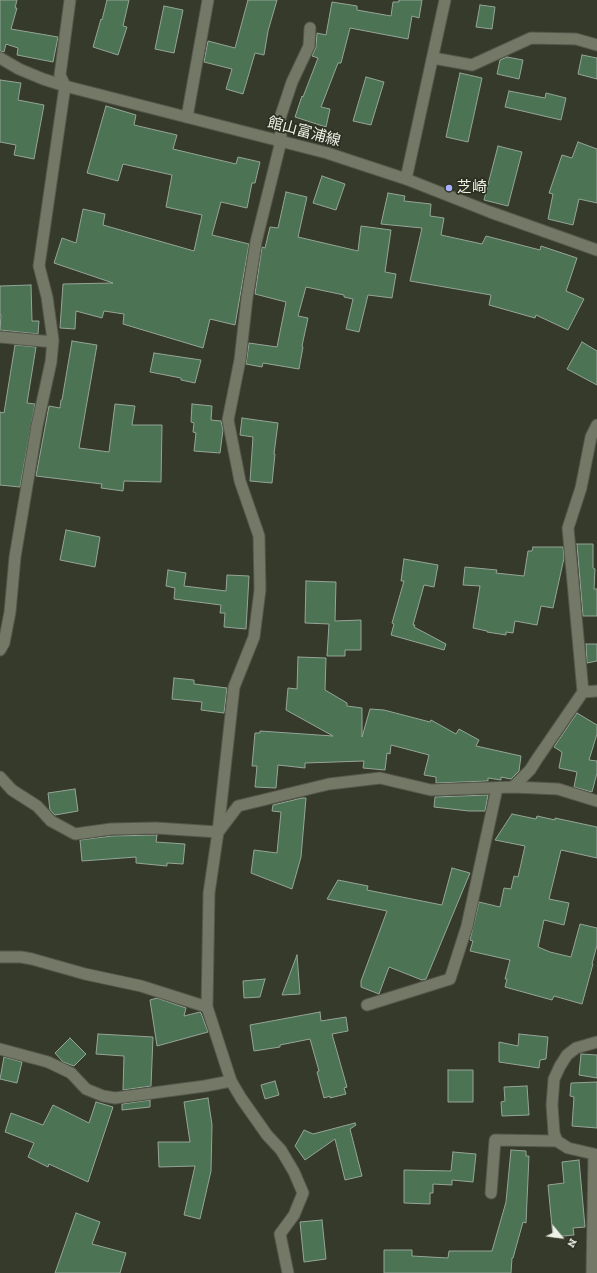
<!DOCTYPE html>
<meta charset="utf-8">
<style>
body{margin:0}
#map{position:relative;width:597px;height:1273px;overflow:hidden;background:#363a2a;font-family:"Zilla Slab",serif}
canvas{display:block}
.north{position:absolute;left:541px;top:1217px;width:40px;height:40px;-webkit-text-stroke:3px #2c3021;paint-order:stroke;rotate:119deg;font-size:11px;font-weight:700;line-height:16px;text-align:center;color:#eff1e8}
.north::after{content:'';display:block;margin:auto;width:14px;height:18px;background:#eff1e8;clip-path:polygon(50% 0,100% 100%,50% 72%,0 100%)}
</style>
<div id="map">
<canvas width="597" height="1273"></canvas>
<div class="north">N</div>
</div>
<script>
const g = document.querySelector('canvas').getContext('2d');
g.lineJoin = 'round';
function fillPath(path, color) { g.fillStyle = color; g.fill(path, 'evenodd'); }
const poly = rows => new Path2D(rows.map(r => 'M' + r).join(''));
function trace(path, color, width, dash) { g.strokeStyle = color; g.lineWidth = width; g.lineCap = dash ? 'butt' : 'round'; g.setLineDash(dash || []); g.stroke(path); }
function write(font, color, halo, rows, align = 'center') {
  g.font = font + ' "Zilla Slab","Noto Sans JP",serif'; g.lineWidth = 3.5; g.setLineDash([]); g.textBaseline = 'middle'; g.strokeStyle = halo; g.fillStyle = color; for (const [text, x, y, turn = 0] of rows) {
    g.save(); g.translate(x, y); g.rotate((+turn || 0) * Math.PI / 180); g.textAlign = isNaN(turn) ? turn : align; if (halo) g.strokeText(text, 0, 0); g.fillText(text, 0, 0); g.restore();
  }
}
const building = poly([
 [0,0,17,0,15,8,17,8,11,29,58,37,53,62,17,55,18,48,6,44,4,52,0,51,0,0],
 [107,0,129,0,123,26,127,27,118,55,93,47,101,19,102,20,107,0],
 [248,0,277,0,268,31,264,55,255,53,243,94,226,89,232,69,204,62,208,41,235,48,248,0],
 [399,0,422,0,419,18,412,16,408,39,350,28,341,63,338,63,321,107,330,109,326,127,295,117,302,96,303,97,318,58,312,56,316,47,317,33,326,35,332,2,357,6,357,10,391,16,393,2,399,2,399,0],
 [480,5,495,7,492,29,476,27,480,5],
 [164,6,183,10,174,53,155,49,164,6],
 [582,55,597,58,597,79,578,74,582,55],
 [507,57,523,60,519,79,497,74,500,60,507,57],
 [460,73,482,78,468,142,446,137,460,73],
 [366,77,384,82,371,125,353,121,366,77],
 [0,80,21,83,18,100,44,105,34,159,14,155,16,145,0,142,0,80],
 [509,91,545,98,546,93,566,98,561,120,505,107,509,91],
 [106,106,136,115,134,125,177,135,173,149,236,164,238,157,260,162,255,183,252,183,247,208,221,202,212,235,249,244,235,325,210,319,203,348,123,324,124,314,104,311,102,318,76,311,75,329,60,328,63,284,113,283,54,263,62,238,76,243,83,209,105,214,103,225,194,251,202,215,166,207,172,175,123,164,118,181,87,173,106,106],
 [578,142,597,149,597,203,579,199,573,225,548,219,553,194,549,193,562,155,572,158,578,142],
 [498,146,522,152,508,206,484,200,498,146],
 [322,176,345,184,336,210,313,203,322,176],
 [286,192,307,197,298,237,358,251,361,226,391,230,385,272,396,274,392,298,368,295,359,332,346,329,353,299,344,297,344,295,306,287,298,316,308,318,302,346,303,347,299,369,263,363,262,367,246,364,249,343,277,347,286,302,255,294,262,247,265,248,270,227,278,228,286,192],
 [388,193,405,196,404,201,431,204,430,216,444,218,441,235,482,244,486,236,540,250,541,246,577,258,566,291,584,299,568,330,536,315,535,318,489,305,491,295,410,281,422,228,381,224,388,193],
 [31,285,32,321,39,321,38,334,0,330,1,315,0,315,0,286,31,285],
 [72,341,97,345,79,448,109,452,115,404,135,406,132,425,162,425,161,482,124,481,123,491,101,488,102,484,36,476,49,406,60,408,61,400,62,400,72,341],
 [582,342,597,351,597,385,567,369,582,342],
 [15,345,36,347,27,403,35,404,20,487,0,485,0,412,4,413,15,345],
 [154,353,201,360,195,383,181,380,181,378,150,372,154,353],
 [192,404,212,406,211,420,221,421,223,430,220,453,194,451,196,433,193,432,194,423,191,422,192,404],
 [242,418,278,423,274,454,275,454,272,483,250,481,253,437,240,435,242,418],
 [66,530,100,537,95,567,60,560,66,530],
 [577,544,593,544,593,568,595,569,594,589,597,589,597,616,583,616,577,544],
 [533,547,563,547,564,558,553,608,541,606,537,625,515,621,513,633,506,632,506,635,487,632,487,631,473,628,480,586,463,585,465,567,497,570,496,573,524,576,528,551,532,551,533,547],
 [404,559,438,565,434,587,424,585,413,625,415,625,414,627,446,644,444,650,391,635,394,624,392,623,404,581,401,581,404,559],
 [168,570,186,573,184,586,226,591,227,575,249,576,246,629,224,627,225,613,220,613,221,605,174,599,175,588,166,586,168,570],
 [306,581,336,582,335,621,361,620,361,650,345,650,345,656,327,656,329,624,305,623,306,581],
 [586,644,597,644,597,661,587,663,586,644],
 [298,657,326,658,325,690,347,703,347,706,362,708,362,737,370,709,384,710,430,722,431,720,456,734,459,729,479,740,476,746,521,756,519,771,511,779,501,777,501,780,488,778,488,781,436,783,436,777,424,775,429,755,391,745,390,754,387,753,385,770,363,768,364,761,305,763,305,768,278,765,276,788,255,787,257,766,252,766,255,733,260,733,260,731,333,736,286,710,288,688,297,689,298,657],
 [174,678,194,680,194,684,227,688,224,713,201,710,202,702,172,699,174,678],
 [577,713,597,725,597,734,589,760,597,761,597,773,592,792,574,787,577,772,559,768,562,752,554,747,577,713],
 [75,789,78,811,55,815,50,810,48,793,75,789],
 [488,795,485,811,469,811,434,807,435,797,488,795],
 [302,798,306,798,301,857,292,889,251,873,254,850,277,853,281,812,272,811,273,805,302,798],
 [512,814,536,819,537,816,555,820,555,818,597,827,597,858,561,850,549,899,569,903,564,925,544,920,538,947,550,952,571,957,580,924,597,928,597,945,592,964,593,964,582,1004,554,996,552,1000,505,987,507,979,505,979,510,960,470,951,473,941,470,940,479,902,500,907,504,888,511,889,514,876,518,877,525,846,495,840,512,814],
 [157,835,156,842,185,844,183,864,167,863,167,866,136,863,136,857,82,861,80,840,112,836,157,835],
 [452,868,470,873,426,979,422,980,389,967,379,994,361,987,361,981,387,911,327,899,338,880,368,886,367,890,442,905,452,868],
 [297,955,300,994,282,995,297,955],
 [265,979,260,997,244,998,243,981,265,979],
 [157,998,186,1008,184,1016,200,1012,201,1013,208,1032,157,1046,150,1000,157,998],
 [320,1012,321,1021,346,1017,348,1031,332,1034,347,1087,344,1088,346,1094,330,1098,330,1096,324,1098,317,1072,319,1071,310,1039,280,1045,280,1047,254,1051,250,1025,320,1012],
 [98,1034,153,1037,151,1086,123,1090,124,1056,96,1054,98,1034],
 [519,1034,548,1037,546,1059,540,1060,539,1068,499,1062,499,1042,518,1046,519,1034],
 [70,1038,86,1054,74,1066,63,1062,55,1053,70,1038],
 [581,1054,597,1055,597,1078,579,1075,581,1054],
 [4,1057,22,1062,17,1083,0,1079,4,1057],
 [448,1070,473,1070,473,1102,448,1102,448,1070],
 [275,1081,279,1095,265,1099,261,1085,275,1081],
 [597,1082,597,1128,572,1126,574,1097,570,1096,571,1083,597,1082],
 [527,1086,529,1115,502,1116,501,1102,505,1101,504,1087,527,1086],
 [208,1098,212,1125,211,1171,200,1219,184,1215,195,1166,159,1167,158,1142,190,1142,184,1102,208,1098],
 [150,1100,150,1107,122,1110,122,1104,150,1100],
 [96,1102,113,1107,88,1182,49,1164,48,1167,28,1157,34,1143,5,1132,11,1113,43,1125,53,1105,89,1123,96,1102],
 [355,1123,356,1125,350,1129,362,1176,345,1180,335,1139,305,1160,295,1146,304,1130,313,1134,355,1123],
 [511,1150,526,1151,526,1156,529,1156,526,1223,523,1222,513,1258,512,1258,511,1273,384,1273,384,1250,412,1250,412,1256,448,1258,449,1251,492,1251,506,1202,511,1150],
 [453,1152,476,1154,473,1182,452,1180,452,1185,433,1184,433,1193,430,1193,430,1204,404,1203,404,1170,451,1171,453,1152],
 [579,1160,585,1227,573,1228,574,1235,553,1237,548,1185,564,1183,562,1162,579,1160],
 [76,1213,100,1222,92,1244,126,1253,120,1273,55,1273,76,1213],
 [322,1220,326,1259,304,1262,300,1222,322,1220]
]);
const minor = poly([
 [433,58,472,65,531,38,576,39,597,45],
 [187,117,208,0],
 [406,179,445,0],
 [0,337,53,342],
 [0,650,4,643,10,612,15,557,37,426,51,362,53,340,47,297,39,266,65,86,60,75,70,0],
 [583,692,597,691],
 [0,777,12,790,37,806,51,821,75,834,111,829,156,828,218,832],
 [513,787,530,770,537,759,583,692,568,528,581,488,591,437,597,425],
 [219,831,238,806,329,784,380,778,431,790,513,787,558,789,597,801],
 [0,957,21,957,32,959,85,974,141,986,207,1007],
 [367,1005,450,979,467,926,497,788],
 [0,1049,48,1062,71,1073,86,1089,103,1096,115,1098,205,1086,231,1081],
 [491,1193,495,1140,557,1141],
 [288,1273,280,1234,294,1215,303,1193,294,1172,281,1150,267,1135,241,1098,231,1081,207,1007,209,893,218,832,234,687,254,637,260,590,259,536,240,481,228,420,240,360,247,298,256,242,281,141,280,118,292,82,309,46,310,28],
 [592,1273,594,1154,568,1148,557,1141,554,1133,552,1105,554,1079,560,1066,567,1055,576,1048,597,1042]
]);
const secondary = poly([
 [0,58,19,69,43,79,65,86,327,153,406,179,490,212,597,250]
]);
const markers = [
 [449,188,4,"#a7b1fc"]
];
const streetNames = [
 ["館山富浦線",304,132,15]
];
const poiNames = [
 ["芝崎",457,188]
];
fillPath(building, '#4d7355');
trace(building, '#95a598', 1);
trace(minor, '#54574a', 13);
trace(secondary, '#54574a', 13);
trace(minor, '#747867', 11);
trace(secondary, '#747867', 11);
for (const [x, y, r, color] of markers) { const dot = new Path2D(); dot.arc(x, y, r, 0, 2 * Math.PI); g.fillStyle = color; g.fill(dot); trace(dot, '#2c3021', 1.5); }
write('15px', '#eff1e8', '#2c3021', streetNames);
write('15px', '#eff1e8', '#2c3021', poiNames, 'left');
</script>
